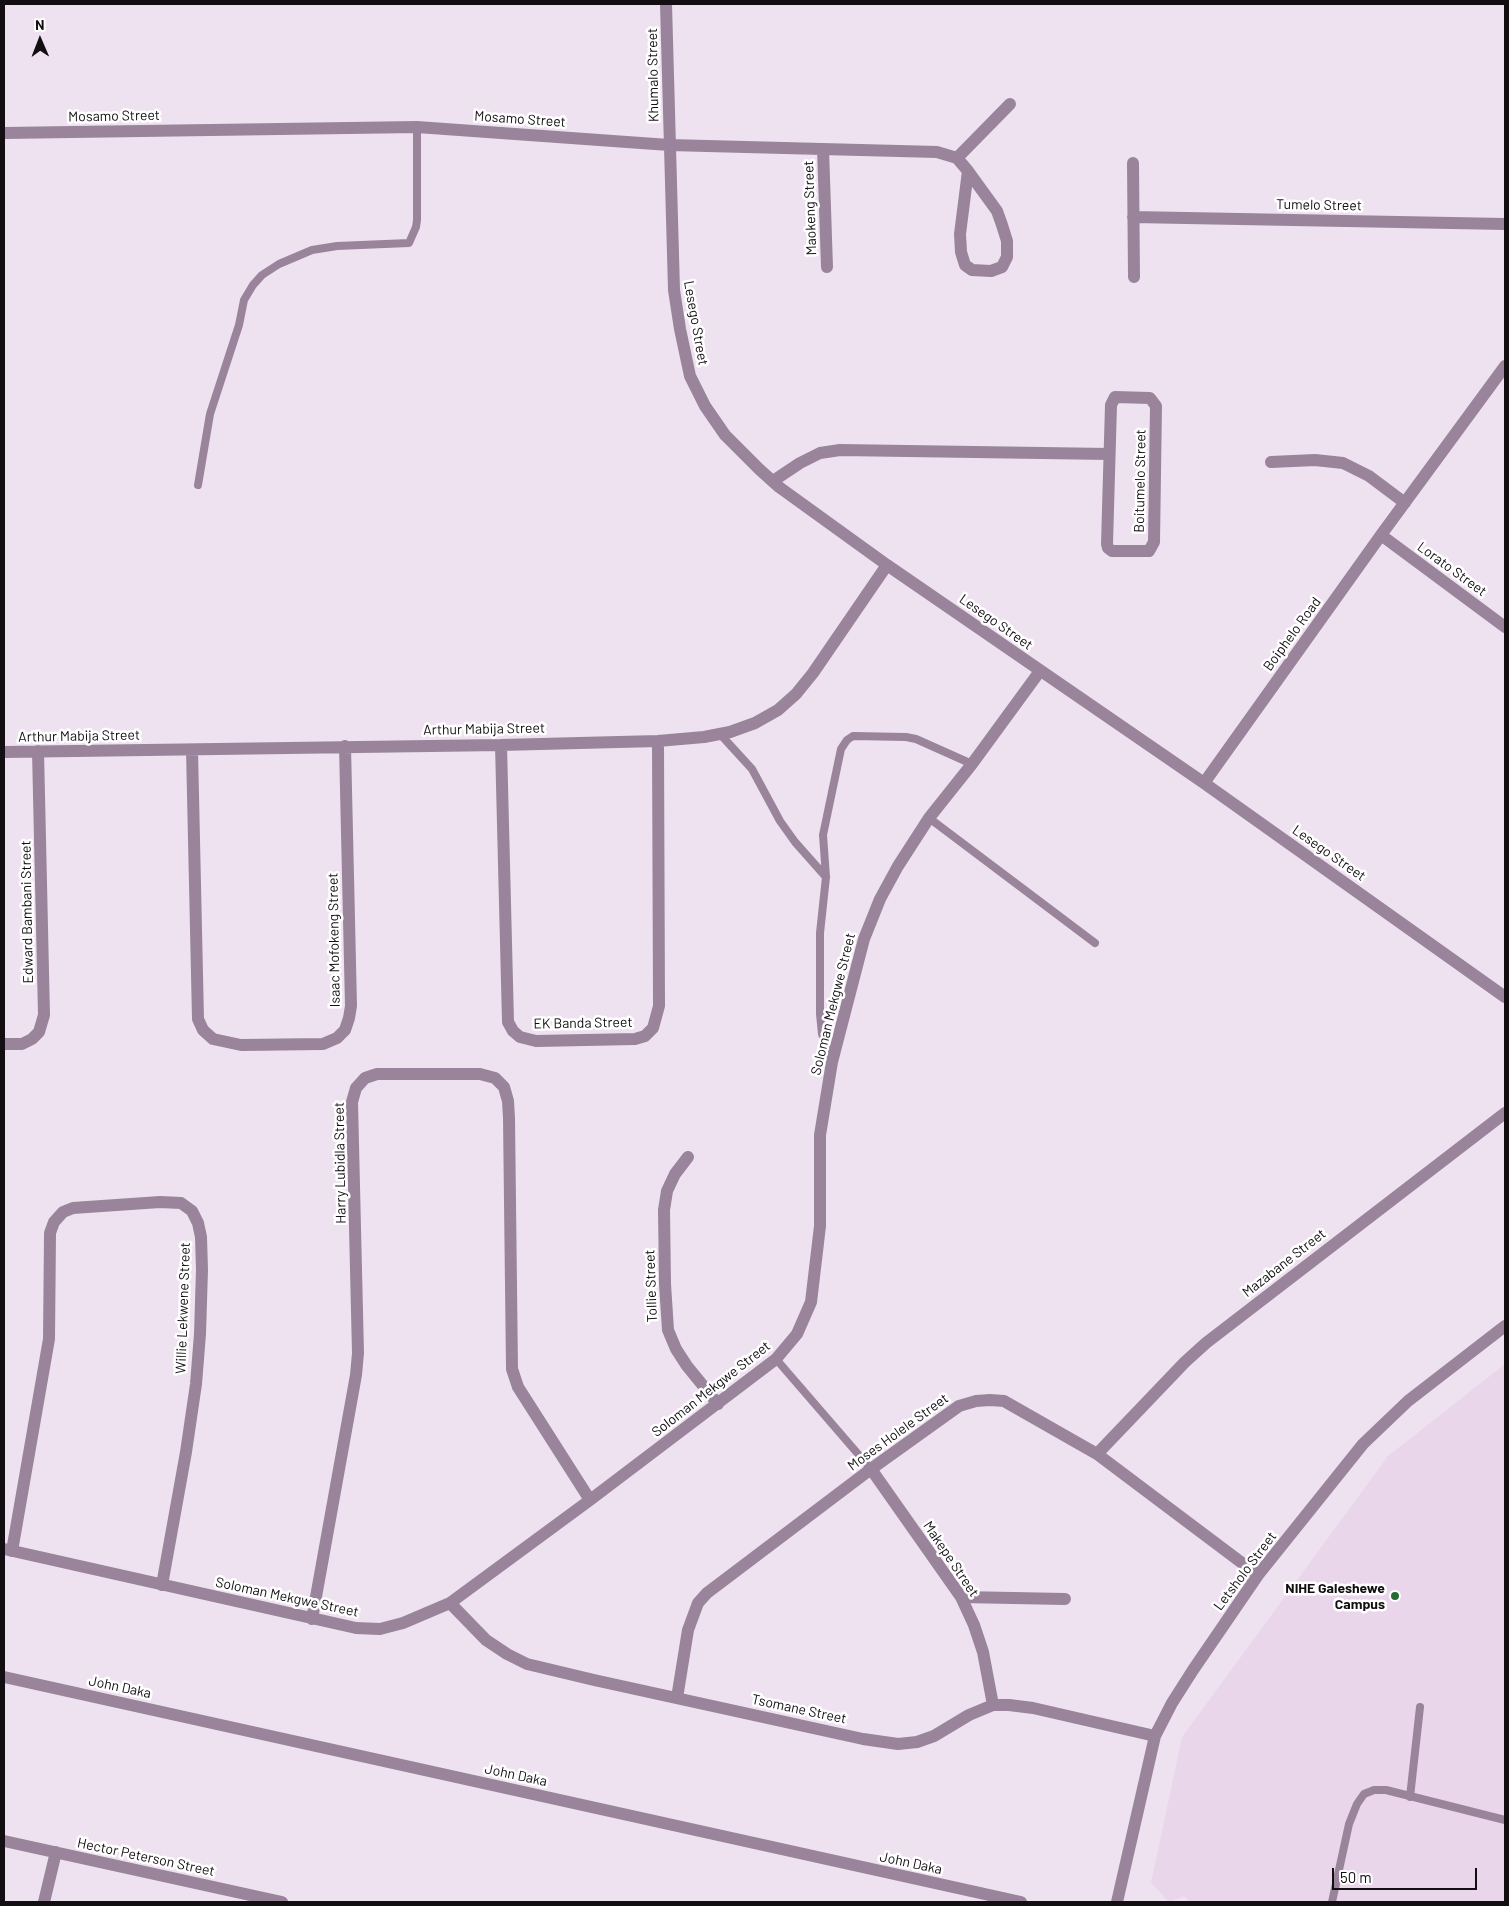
<!DOCTYPE html>
<style>
body{margin:0}
#map{position:relative;width:1509px;height:1906px;overflow:hidden;background:#efe2f0;font-family:Barlow,sans-serif}
canvas{display:block}
.frame{position:absolute;inset:0;border:5px solid #120e12;pointer-events:none}
.north{position:absolute;left:15px;top:15px;width:50px;height:50px;-webkit-text-stroke:4px #fff;paint-order:stroke;rotate:359deg;font-size:14px;font-weight:700;line-height:20px;text-align:center;color:#120e12}
.north::after{content:'';display:block;margin:auto;width:18px;height:22px;background:#120e12;clip-path:polygon(50% 0,100% 100%,50% 72%,0 100%)}
.scale{position:absolute;left:1332px;top:1868px;width:145px;height:22px;box-sizing:border-box;border:2px solid #120e12;border-top:0;padding-left:6px;font-size:15px;line-height:18px;white-space:nowrap;color:#120e12;-webkit-text-stroke:4px #fff;paint-order:stroke}
</style>
<div id="map">
<canvas width="1509" height="1906"></canvas>
<div class="frame"></div>
<div class="north">N</div>
<div class="scale">50 m</div>
</div>
<script>
const g = document.querySelector('canvas').getContext('2d');
g.lineJoin = 'round';
function fillPath(path, color) { g.fillStyle = color; g.fill(path, 'evenodd'); }
const poly = rows => new Path2D(rows.map(r => 'M' + r).join(''));
function trace(path, color, width, dash) { g.strokeStyle = color; g.lineWidth = width; g.lineCap = dash ? 'butt' : 'round'; g.setLineDash(dash || []); g.stroke(path); }
function write(font, color, halo, rows, align = 'center') {
  g.font = font + ' Barlow,sans-serif'; g.lineWidth = 5; g.setLineDash([]); g.textBaseline = 'middle'; g.strokeStyle = halo; g.fillStyle = color; for (const [text, x, y, turn = 0] of rows) {
    g.save(); g.translate(x, y); g.rotate((+turn || 0) * Math.PI / 180); g.textAlign = isNaN(turn) ? turn : align; if (halo) g.strokeText(text, 0, 0); g.fillText(text, 0, 0); g.restore();
  }
}
const built = poly([
 [1505,1364,1505,1902,1190,1902,1184,1896,1169,1902,1151,1883,1182,1737,1388,1456]
]);
const service = poly([
 [198,485,210,414,239,325,244,300,253,285,262,275,279,264,312,250,337,246,409,243,416,227,417,220,417,127],
 [720,734,752,769,780,821,795,842,826,877],
 [929,818,1095,943],
 [831,1060,822,1034,820,1014,820,933,826,877,823,835,841,749,847,740,853,736,906,737,916,739,972,764],
 [776,1359,871,1469],
 [1410,1797,1420,1707],
 [1332,1902,1349,1824,1357,1804,1364,1794,1374,1790,1386,1790,1505,1820]
]);
const minor = poly([
 [666,4,674,290,680,329,690,376,705,406,725,435,759,469,779,487,887,565,1204,783,1505,997],
 [4,133,417,127,669,145,937,152,957,158,1010,104],
 [823,149,827,267],
 [957,158,968,171,997,211,1002,225,1007,241,1007,257,1002,267,991,271,972,270,965,265,961,252,960,234,968,171],
 [1133,163,1134,277],
 [1133,217,1505,224],
 [1115,397,1150,398,1156,406,1154,542,1149,551,1112,551,1108,548,1107,544,1111,405,1115,397],
 [1271,462,1315,460,1343,463,1369,476,1405,503],
 [773,481,800,463,820,453,840,450,1109,454],
 [1381,535,1505,627],
 [501,745,508,1022,513,1031,520,1037,536,1041,635,1039,645,1036,653,1028,659,1006,658,741],
 [192,750,198,1019,203,1030,213,1039,241,1045,323,1044,337,1038,345,1030,349,1018,351,1006,345,746],
 [4,752,501,745,658,741,704,737,730,732,755,723,778,710,796,694,813,673,887,565],
 [1204,783,1381,535,1505,366],
 [4,1044,22,1044,32,1039,39,1032,44,1015,38,751],
 [688,1157,675,1174,667,1191,664,1210,665,1284,668,1330,676,1349,687,1366,718,1404],
 [1097,1454,1185,1362,1206,1343,1505,1113],
 [871,1469,961,1597,974,1625,983,1652,993,1705],
 [4,1549,356,1628,380,1629,403,1623,450,1603,590,1500,776,1359,797,1334,811,1302,820,1226,820,1135,832,1062,864,939,880,899,898,866,929,818,972,764,1040,671],
 [12,1551,49,1339,50,1233,54,1222,63,1212,73,1208,160,1202,181,1203,192,1211,198,1223,201,1237,202,1270,200,1334,196,1384,186,1452,162,1585],
 [961,1597,1065,1599],
 [450,1603,486,1640,507,1654,527,1664,594,1680,863,1739,898,1744,917,1742,934,1736,969,1715,993,1705,1009,1705,1033,1708,1155,1736],
 [312,1619,356,1375,358,1353,352,1102,356,1088,365,1078,377,1074,480,1074,495,1078,504,1087,508,1101,509,1118,512,1369,518,1387,590,1500],
 [4,1677,1021,1902],
 [677,1698,688,1630,698,1603,707,1593,871,1469,959,1406,976,1401,990,1400,1004,1401,1097,1454,1258,1575],
 [4,1841,282,1902],
 [44,1902,56,1852],
 [1117,1902,1155,1736,1172,1703,1193,1670,1258,1575,1363,1444,1408,1401,1505,1326]
]);
const markers = [
 [1395,1596,5,"#276a35"]
];
const streetNames = [
 ["Khumalo Street",653,75,-91],
 ["Mosamo Street",114,116,-1],
 ["Mosamo Street",520,119,4],
 ["Tumelo Street",1319,205,1],
 ["Maokeng Street",810,208,-92],
 ["Lesego Street",696,323,80],
 ["Boitumelo Street",1140,481,-89],
 ["Lorato Street",1452,569,36],
 ["Lesego Street",996,622,35],
 ["Boiphelo Road",1292,634,-54],
 ["Arthur Mabija Street",484,729,-1],
 ["Arthur Mabija Street",79,736,-1],
 ["Lesego Street",1329,853,35],
 ["Edward Bambani Street",27,912,-91],
 ["Isaac Mofokeng Street",334,940,-91],
 ["Soloman Mekgwe Street",833,1004,-76],
 ["EK Banda Street",583,1023,-1],
 ["Harry Lubidla Street",340,1163,-91],
 ["Mazabane Street",1284,1263,-38],
 ["Tollie Street",651,1286,-92],
 ["Willie Lekwene Street",183,1308,-88],
 ["Soloman Mekgwe Street",711,1389,-38],
 ["Moses Holele Street",898,1432,-36],
 ["Makepe Street",951,1559,56],
 ["Letsholo Street",1245,1571,-53],
 ["Soloman Mekgwe Street",287,1597,12],
 ["John Daka",120,1687,12],
 ["Tsomane Street",799,1709,12],
 ["John Daka",516,1775,12],
 ["Hector Peterson Street",146,1857,12],
 ["John Daka",911,1863,12]
];
const poiNames = [
 ["NIHE Galeshewe",1385,1588],
 ["Campus",1385,1604]
];
fillPath(built, '#e9d6ea');
trace(service, '#9a849b', 8);
trace(minor, '#9a849b', 12);
for (const [x, y, r, color] of markers) { const dot = new Path2D(); dot.arc(x, y, r, 0, 2 * Math.PI); g.fillStyle = color; g.fill(dot); trace(dot, '#fff', 2); }
write('14px', '#120e12', '#fff', streetNames);
write('bold 14px', '#120e12', '#fff', poiNames, 'right');
</script>
